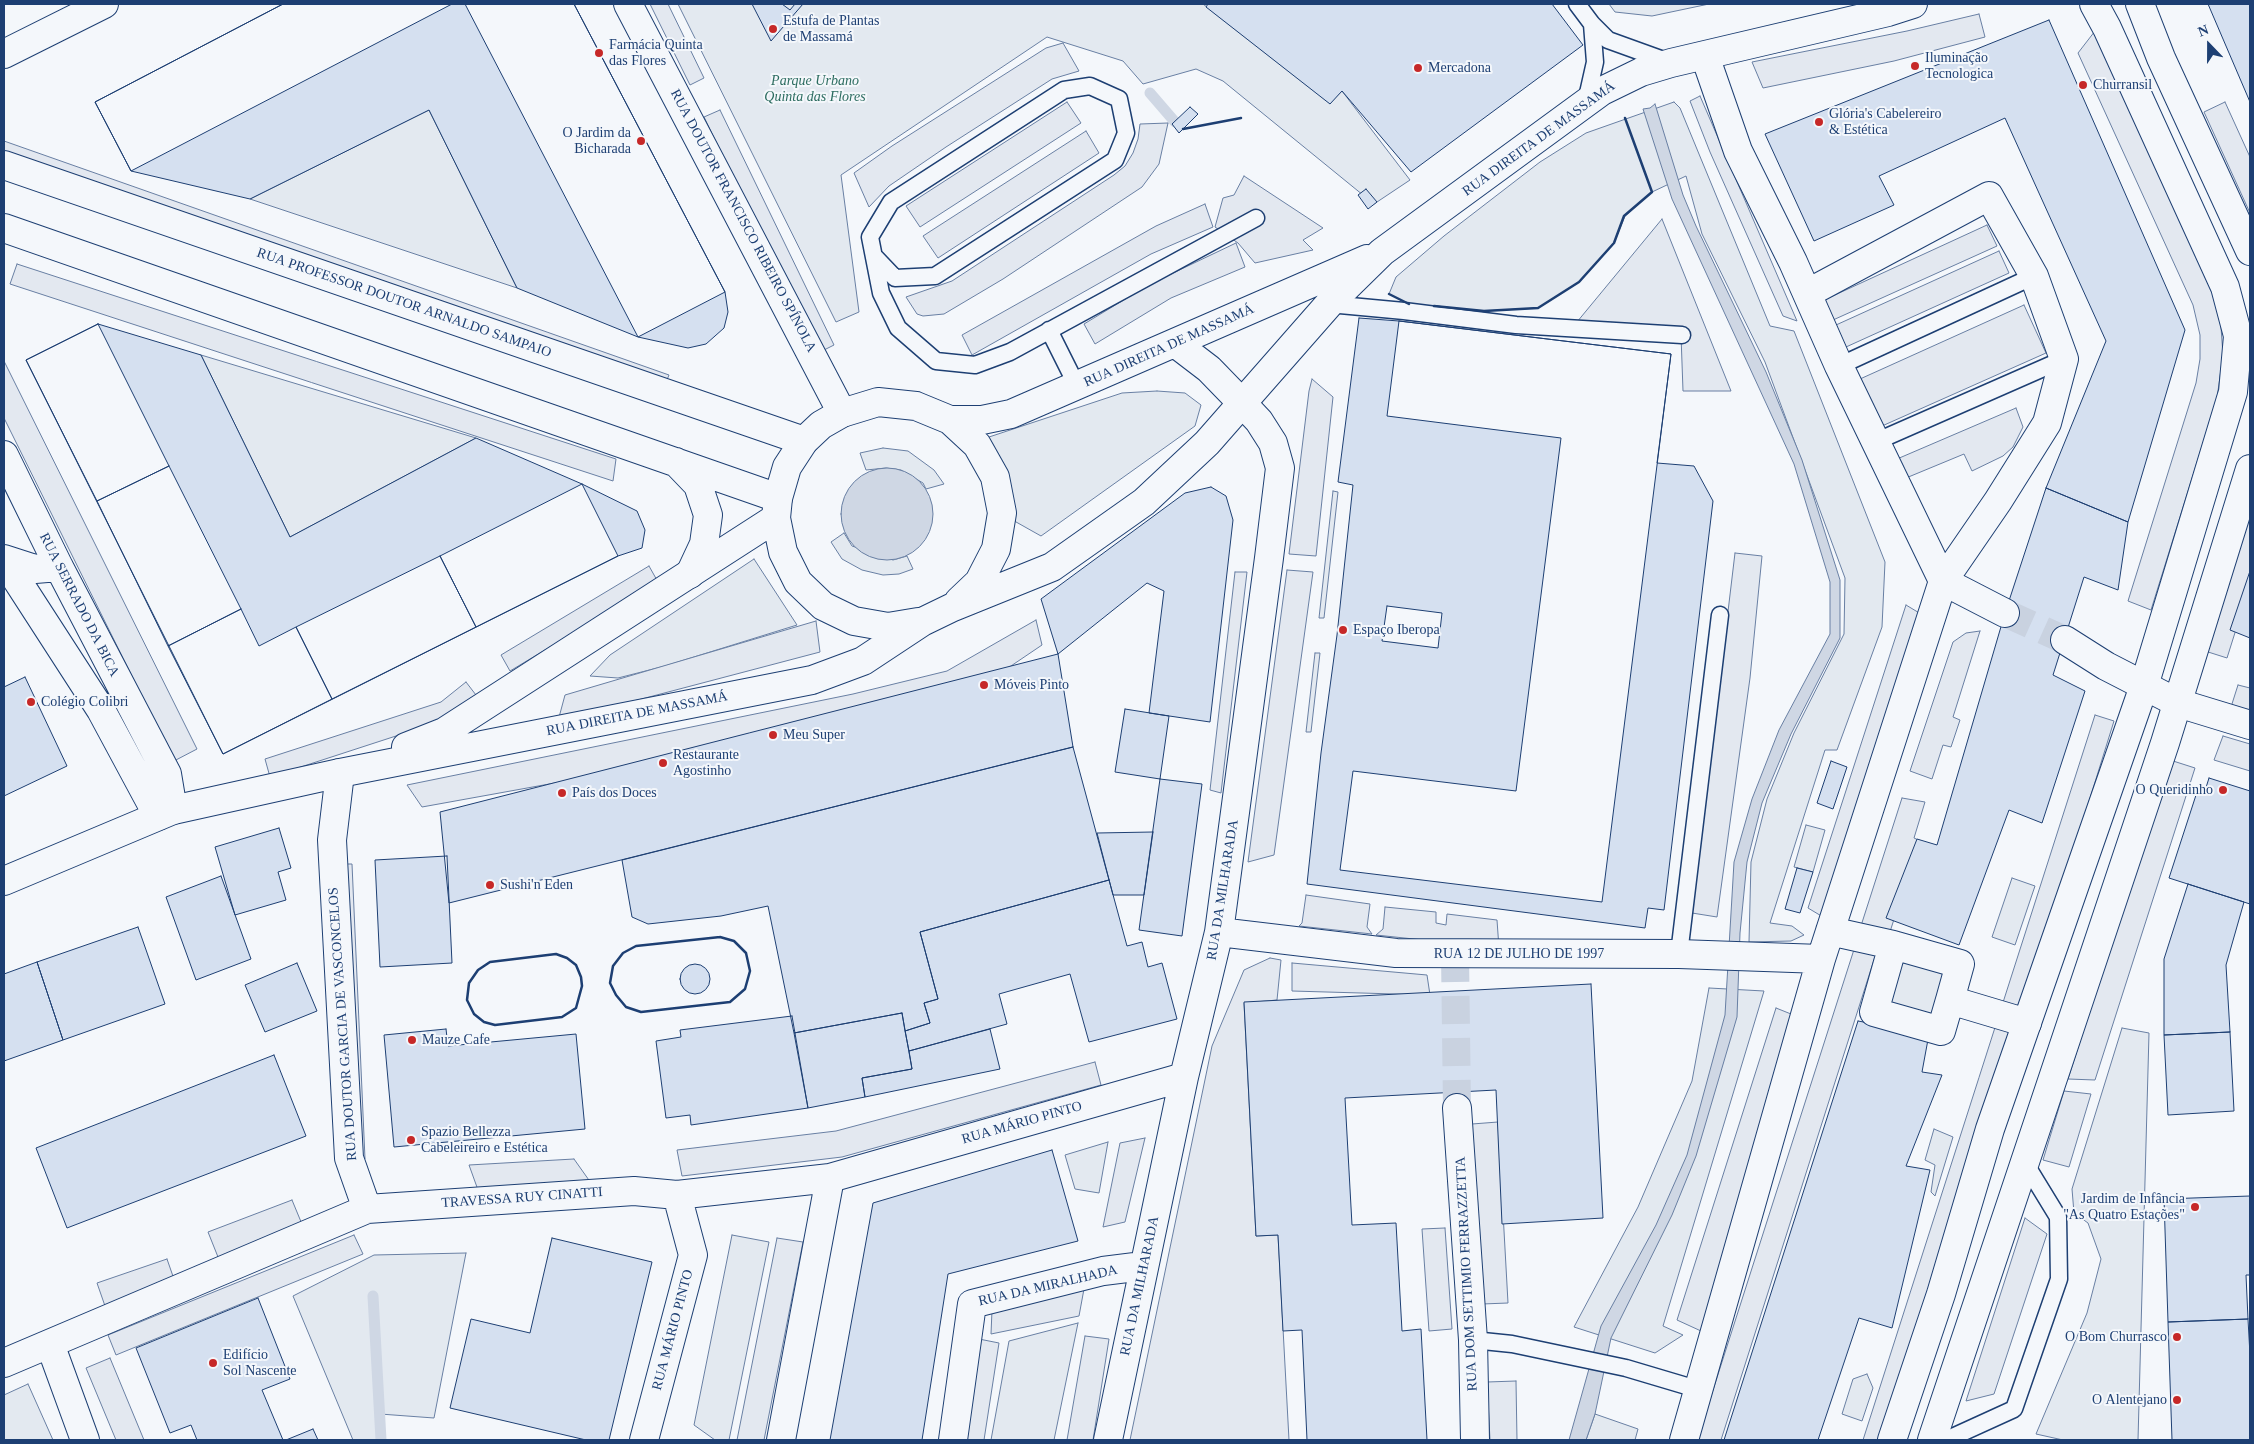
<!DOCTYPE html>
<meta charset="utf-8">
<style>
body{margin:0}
#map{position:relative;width:2254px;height:1444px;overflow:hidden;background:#f4f7fb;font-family:Georgia,serif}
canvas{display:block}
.frame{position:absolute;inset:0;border:5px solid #1d3f73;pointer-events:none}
.north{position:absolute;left:2184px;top:20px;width:50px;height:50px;-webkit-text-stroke:4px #f4f7fb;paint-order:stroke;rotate:338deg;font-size:14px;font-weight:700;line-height:20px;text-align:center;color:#1d3f73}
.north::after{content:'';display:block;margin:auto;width:18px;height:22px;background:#1d3f73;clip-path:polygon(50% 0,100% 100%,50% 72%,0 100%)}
</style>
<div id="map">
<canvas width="2254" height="1444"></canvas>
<div class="frame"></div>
<div class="north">N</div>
</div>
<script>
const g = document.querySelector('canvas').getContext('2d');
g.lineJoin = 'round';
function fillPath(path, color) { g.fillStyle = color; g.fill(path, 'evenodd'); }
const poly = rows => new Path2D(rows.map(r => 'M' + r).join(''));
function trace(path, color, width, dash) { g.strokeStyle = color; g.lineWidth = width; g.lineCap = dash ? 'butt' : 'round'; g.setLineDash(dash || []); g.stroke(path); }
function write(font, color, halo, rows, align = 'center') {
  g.font = font + ' Georgia,serif'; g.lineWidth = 4; g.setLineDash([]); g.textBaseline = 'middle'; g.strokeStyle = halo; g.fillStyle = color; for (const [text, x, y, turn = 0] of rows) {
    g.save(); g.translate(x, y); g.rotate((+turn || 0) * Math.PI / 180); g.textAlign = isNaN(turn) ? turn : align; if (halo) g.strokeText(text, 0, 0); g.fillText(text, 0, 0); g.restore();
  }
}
const green = poly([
 [678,4,1203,4,1330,103,1342,91,1410,180,1374,204,1223,81,1196,69,1143,84,1123,61,1047,37,841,175,859,312,836,322,678,4],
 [1609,4,1709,4,1652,16,1615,12,1609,4],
 [1674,102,1680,108,1770,326,1794,331,1885,562,1882,627,1837,750,1825,750,1770,923,1792,926,1804,935,1791,941,1749,942,1751,862,1767,799,1794,733,1844,634,1845,578,1765,362,1702,234,1686,176,1652,192,1625,216,1614,243,1579,282,1538,308,1484,311,1408,304,1389,294,1396,277,1444,236,1540,162,1586,133,1674,102],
 [429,110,517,288,250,199,429,110],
 [201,355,476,438,290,537,201,355],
 [1157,391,1185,393,1201,405,1195,426,1041,536,1009,518,986,438,1122,393,1157,391],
 [883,448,908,451,934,470,944,484,926,489,923,483,901,470,886,468,866,470,860,453,883,448],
 [1333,491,1338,492,1324,618,1319,618,1333,491],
 [844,533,852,546,893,560,907,556,913,569,899,574,883,575,862,570,842,559,831,542,844,533],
 [754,559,797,625,665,666,618,678,590,676,610,655,754,559],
 [1315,653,1320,653,1311,732,1306,732,1315,653],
 [1806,825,1825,830,1813,872,1794,867,1806,825],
 [2012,878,2035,886,2015,945,1992,937,2012,878],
 [1893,945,1960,964,1941,1031,1874,1012,1893,945],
 [1709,988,1764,991,1663,1326,1683,1335,1655,1353,1574,1327,1638,1207,1692,1081,1709,988],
 [2122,1028,2149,1033,2138,1440,2063,1440,2036,1434,2087,1313,2101,1259,2088,1223,2074,1213,2072,1189,2122,1028],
 [1934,1129,1953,1137,1935,1196,1931,1192,1935,1165,1925,1160,1934,1129],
 [1108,1142,1099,1193,1075,1189,1065,1155,1108,1142],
 [732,1235,769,1242,729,1440,715,1440,694,1425,732,1235],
 [466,1253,434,1418,380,1414,381,1440,353,1440,293,1296,374,1255,466,1253],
 [1078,1323,1054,1440,991,1440,1009,1341,1078,1323],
 [1867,1374,1873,1388,1862,1421,1842,1414,1853,1379,1867,1374],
 [28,1384,53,1440,4,1440,4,1395,28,1384],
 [1595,1414,1638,1429,1635,1440,1586,1440,1595,1414]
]);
const parking = poly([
 [650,4,668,4,704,78,690,85,650,4],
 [1979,14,1985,37,1894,61,1763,88,1752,62,1907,31,1979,14],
 [2095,31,2216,300,2221,327,2223,355,2217,398,2151,610,2128,601,2196,383,2200,359,2200,335,2193,305,2078,53,2095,31],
 [1063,43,1079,71,1052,79,946,147,889,186,869,207,854,173,892,146,1046,48,1063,43],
 [1700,96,1797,321,1783,316,1710,152,1690,101,1700,96],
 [1067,102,1081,123,920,227,906,206,1067,102],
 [2225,102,2250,157,2250,213,2204,112,2225,102],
 [720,110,834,345,818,353,704,117,720,110],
 [1168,123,1159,164,1142,187,1003,279,944,314,923,316,917,314,906,297,952,281,1114,175,1125,166,1133,153,1138,139,1140,124,1168,123],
 [1086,131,1099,153,938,258,923,236,1086,131],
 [4,141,669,375,664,387,4,156,4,141],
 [1244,176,1323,228,1303,240,1313,250,1255,263,1238,243,1215,227,1223,198,1234,195,1244,176],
 [1205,204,1213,227,1151,254,972,355,962,335,1156,226,1205,204],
 [1662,219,1731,391,1683,391,1681,335,1572,328,1662,219],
 [1987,225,1997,246,1833,320,1824,300,1987,225],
 [1236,243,1245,267,1171,298,1095,344,1084,324,1150,284,1236,243],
 [1999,251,2009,273,1846,347,1836,325,1999,251],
 [17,264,616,459,613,481,10,284,17,264],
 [2024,305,2046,353,1882,426,1860,379,2024,305],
 [4,361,197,749,174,761,4,418,4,361],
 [1312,379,1333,397,1316,556,1289,554,1309,391,1312,379],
 [2016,408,2023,427,2013,447,2003,456,1972,471,1964,454,1906,478,1897,459,2016,408],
 [2250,506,2250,585,2227,658,2205,651,2250,506],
 [1735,553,1762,556,1750,678,1717,917,1692,913,1735,553],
 [649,566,658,582,510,671,501,655,649,566],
 [1287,570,1313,572,1274,855,1248,862,1287,570],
 [1235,572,1247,572,1221,793,1210,790,1235,572],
 [1906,605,1931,620,1828,920,1808,908,1906,605],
 [1036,620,1042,645,968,695,765,745,422,807,407,785,853,694,947,671,1036,620],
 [816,621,820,652,558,721,565,695,816,621],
 [1980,631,1953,717,1960,720,1951,747,1943,745,1932,779,1910,771,1953,642,1966,633,1980,631],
 [466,682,476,695,442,721,270,777,265,759,441,702,466,682],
 [2238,685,2250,688,2250,713,2231,707,2238,685],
 [2095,715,2114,721,2036,972,1886,1440,1863,1440,2095,715],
 [2223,736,2250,744,2250,771,2214,760,2223,736],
 [2170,760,2195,768,2095,1080,2068,1079,2170,760],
 [1902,798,1925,802,1914,838,1921,841,1917,848,1887,941,1859,932,1902,798],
 [341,864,352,864,365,1159,356,1160,341,864],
 [1306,895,1370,904,1367,927,1372,934,1299,926,1302,923,1306,895],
 [1385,907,1436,912,1436,923,1446,925,1447,914,1497,920,1499,948,1376,935,1383,929,1385,907],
 [1858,937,1879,944,1721,1440,1697,1440,1858,937],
 [1270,958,1281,960,1277,1000,1244,1003,1256,1236,1278,1235,1289,1440,1130,1440,1212,1046,1244,970,1270,958],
 [1292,963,1427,975,1430,995,1292,991,1292,963],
 [1776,1008,1801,1018,1701,1331,1677,1320,1776,1008],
 [1095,1062,1101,1085,842,1157,682,1176,677,1150,836,1131,1095,1062],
 [2064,1091,2091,1094,2069,1167,2043,1160,2064,1091],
 [1498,1122,1508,1303,1482,1304,1472,1124,1498,1122],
 [1145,1138,1125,1222,1103,1227,1120,1143,1145,1138],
 [574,1159,591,1183,478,1190,469,1165,574,1159],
 [292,1200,304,1229,220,1262,208,1232,292,1200],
 [2025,1218,2047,1234,1994,1394,1966,1401,2025,1218],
 [1445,1228,1452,1329,1429,1331,1422,1229,1445,1228],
 [354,1235,363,1254,116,1355,108,1335,354,1235],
 [777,1238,803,1242,764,1440,737,1440,777,1238],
 [167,1259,175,1282,105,1306,97,1283,167,1259],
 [1084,1289,1079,1316,991,1334,992,1310,1084,1289],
 [1085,1336,1109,1339,1093,1440,1067,1440,1085,1336],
 [979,1339,999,1343,984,1440,963,1440,979,1339],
 [110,1358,144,1440,116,1440,86,1368,110,1358],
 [1516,1381,1517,1440,1490,1440,1487,1382,1516,1381]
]);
const water = poly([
 [1655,104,1683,195,1696,226,1766,372,1802,460,1840,580,1840,638,1791,734,1762,803,1747,862,1740,933,1737,1017,1696,1156,1672,1215,1611,1338,1595,1414,1586,1440,1569,1440,1601,1326,1656,1225,1687,1155,1725,1015,1734,862,1752,799,1779,730,1830,634,1830,582,1794,464,1672,199,1643,109,1650,108,1655,104],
 '841 514a46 46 0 1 1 92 0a46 46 0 1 1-92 0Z'
]);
const stream = poly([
 [1150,93,1175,122],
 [373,1296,381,1440]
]);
const building = poly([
 [283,4,452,4,131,171,95,102,283,4],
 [283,4,574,4,725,292,728,312,724,328,706,344,688,348,638,337,517,288,429,110,250,199,131,171,95,102,283,4],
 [465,4,574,4,725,292,638,337,465,4],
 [752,4,803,4,771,41,752,4],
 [782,4,795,4,790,10,782,4],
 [1208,4,1552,4,1583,45,1411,172,1342,91,1330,104,1206,7,1208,4],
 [2208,4,2250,4,2250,102,2208,4],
 [2049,20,2185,330,2128,522,2046,488,2106,341,2005,118,1879,176,1894,205,1814,241,1765,134,2049,20],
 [1190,107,1198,114,1179,133,1172,124,1190,107],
 [1366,189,1377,202,1368,209,1358,195,1366,189],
 [1359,318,1399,321,1671,354,1657,463,1694,466,1713,501,1664,910,1648,908,1645,928,1307,884,1321,753,1337,635,1353,485,1338,482,1359,318],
 [1399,321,1671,354,1602,902,1340,870,1353,771,1516,791,1561,438,1387,416,1399,321],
 [98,324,201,355,290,537,476,438,582,484,637,511,645,530,642,548,618,556,223,754,26,360,98,324],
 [98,324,169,466,97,501,26,360,98,324],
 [169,466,241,609,168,646,97,501,169,466],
 [582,484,618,556,476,627,440,556,582,484],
 [1211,487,1226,496,1233,520,1210,722,1149,713,1164,591,1147,583,1058,654,1041,599,1185,493,1211,487],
 [2046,488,2128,522,2118,590,2084,577,2053,675,2085,691,2042,823,2009,810,1959,945,1886,918,1917,839,1937,845,2005,613,2046,488],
 [440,556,476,627,332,699,296,627,440,556],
 [2250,571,2250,638,2230,630,2250,571],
 [1387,606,1442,613,1438,648,1382,641,1387,606],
 [241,609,259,646,296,627,332,699,223,754,168,646,241,609],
 [1058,654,1073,747,449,903,440,812,1058,654],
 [25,677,67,766,4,796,4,687,25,677],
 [1125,709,1169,716,1160,779,1115,772,1125,709],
 [1073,747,1109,880,920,932,938,999,924,1003,930,1023,905,1031,902,1013,794,1033,768,906,721,916,648,924,632,917,622,860,1073,747],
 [1831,761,1847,767,1833,809,1817,803,1831,761],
 [2209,778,2250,791,2250,904,2169,878,2197,792,2204,794,2209,778],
 [1160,779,1202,784,1182,936,1139,930,1160,779],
 [279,828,291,868,278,872,286,900,235,915,215,847,279,828],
 [1153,832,1144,895,1113,895,1097,833,1153,832],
 [447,856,452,963,380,967,375,860,447,856],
 [1797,868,1813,872,1800,913,1785,909,1797,868],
 [221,876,251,959,196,980,166,897,221,876],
 [1109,880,1127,946,1142,942,1148,967,1162,963,1177,1019,1089,1042,1070,974,999,994,1007,1024,909,1051,905,1031,930,1023,924,1003,938,999,920,932,1109,880],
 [2188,884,2244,902,2226,965,2230,1032,2164,1035,2164,959,2188,884],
 [138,927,165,1004,63,1040,37,962,138,927],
 [37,962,63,1040,4,1061,4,974,37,962],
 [297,963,317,1011,265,1032,245,985,297,963],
 '680 979a15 15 0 1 1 30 0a15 15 0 1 1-30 0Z',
 [1591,984,1603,1218,1502,1224,1496,1090,1345,1098,1352,1225,1396,1223,1402,1331,1421,1329,1427,1440,1307,1440,1302,1330,1283,1331,1278,1235,1256,1236,1244,1002,1591,984],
 [902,1013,912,1069,862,1078,865,1097,808,1108,794,1033,902,1013],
 [792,1016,808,1108,691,1125,690,1115,666,1118,656,1041,681,1037,680,1030,792,1016],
 [1858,1021,1929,1034,1922,1072,1942,1075,1906,1166,1930,1170,1892,1328,1859,1318,1818,1440,1724,1440,1858,1021],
 [446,1029,448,1046,576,1034,585,1129,394,1147,384,1035,446,1029],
 [990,1029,1000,1069,865,1097,862,1078,912,1069,909,1051,990,1029],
 [2230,1032,2234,1111,2168,1115,2164,1035,2230,1032],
 [274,1055,306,1136,67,1228,36,1148,274,1055],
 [1052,1150,1078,1241,948,1274,922,1440,830,1440,873,1203,1052,1150],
 [2250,1196,2250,1275,2246,1275,2248,1319,2168,1322,2164,1199,2250,1196],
 [552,1238,652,1262,609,1440,586,1440,450,1408,471,1319,530,1333,552,1238],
 [258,1298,290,1379,262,1390,283,1440,197,1440,191,1425,170,1433,136,1348,258,1298],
 [2248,1319,2250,1355,2250,1440,2172,1440,2168,1322,2248,1319],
 [313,1429,318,1440,286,1440,313,1429]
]);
const streetTunnel = poly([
 [2005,613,2065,640],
 [1455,954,1457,1108]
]);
const lane = poly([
 [1577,4,1592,24,1608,40,1669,62],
 [1586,102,1595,62,1592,24],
 [875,257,895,278,935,276,1115,160,1126,133,1119,99,1090,86,1064,90,891,202,870,237,881,293,898,328,936,361,975,365,1010,352,1256,218],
 [1329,304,1404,311,1516,325,1682,335],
 [1049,330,1077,386],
 [1839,366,2034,276],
 [1875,442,2064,359],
 [1679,954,1720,615],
 [1473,1340,1512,1344,1626,1368,1700,1390],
 [1946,1440,2014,1409,2059,1279,2058,1217,2025,1163]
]);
const street = poly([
 [628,4,842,413],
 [4,54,104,4],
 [1705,56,1738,151,1793,262,1839,366,1943,581],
 [4,165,804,441],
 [4,228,778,498],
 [4,455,59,567,167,774,173,810],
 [676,462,698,485,708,515,704,544,690,574],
 [4,559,35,569,59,567],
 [4,560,101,710,158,816],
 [1943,581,2005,613],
 [2065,640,2106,666,2178,703,2250,725],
 [1830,931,1893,945,1874,1012,1941,1031,1950,1000,2027,1023],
 [1219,932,1396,953,1679,954,1821,959],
 [1893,945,1960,964,1950,1000],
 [1457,1108,1473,1340,1475,1440],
 [367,1209,634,1191,677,1195],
 [50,1344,85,1440],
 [4,1363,367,1209,349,1158,332,840,340,773],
 [644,1440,693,1255,677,1195,830,1178,1184,1077],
 [781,1440,830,1178],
 [953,1440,972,1304,1103,1271,1143,1266],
 [1108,1440,1184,1077,1219,932,1269,558,1280,468,1273,443,1259,421,1242,403],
 [1684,1440,1821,959,1943,581,1998,501,2047,423,2064,359,2034,276,1989,196,1808,293]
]);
const secondary = poly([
 [2140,4,2161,58,2250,251],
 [1175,343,1209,369,1242,403],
 [950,420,982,420,1011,414,1367,259],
 [918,622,888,627,854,621,823,606,798,582,783,552,776,518,778,498,787,467,804,441,821,425,842,413,878,402,916,406,950,420,977,445,995,477,1002,513,996,549,979,582,959,601],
 [406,747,444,732,776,518],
 [4,881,173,810,340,773,812,680,863,661,922,622,953,607,1052,567,1144,502,1207,443,1329,304,1382,252,1602,91,1641,72,1671,63,1888,12,1913,4],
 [1892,1440,1941,1294,1990,1129,2144,686,2233,392,2238,336,2225,287,2107,28,2094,4],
 [1932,1440,2165,743,2250,469]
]);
const fence = poly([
 [1623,4,1628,4]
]);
const wall = poly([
 [1183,129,1241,118],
 [1389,294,1409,304],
 [1434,306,1484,311,1538,308,1579,282,1614,243,1624,216,1652,192,1625,118],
 [720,937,734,941,746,953,750,971,745,989,730,1002,641,1012,626,1007,616,995,610,983,613,966,623,953,636,946,720,937],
 [556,954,567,958,576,965,581,977,582,986,576,1008,562,1017,495,1025,484,1022,474,1014,467,1000,469,983,478,970,490,962,556,954]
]);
const markers = [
 [773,29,5,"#c62828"],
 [599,53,5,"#c62828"],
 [1915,66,5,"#c62828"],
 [1418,68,5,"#c62828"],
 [2083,85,5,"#c62828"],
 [1819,122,5,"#c62828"],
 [641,141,5,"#c62828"],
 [1343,630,5,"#c62828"],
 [984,685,5,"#c62828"],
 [31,702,5,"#c62828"],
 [773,735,5,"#c62828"],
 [663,763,5,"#c62828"],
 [2223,790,5,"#c62828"],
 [562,793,5,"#c62828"],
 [490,885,5,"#c62828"],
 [412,1040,5,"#c62828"],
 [411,1140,5,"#c62828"],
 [2195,1207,5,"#c62828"],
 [2177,1337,5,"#c62828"],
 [213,1363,5,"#c62828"],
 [2177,1400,5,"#c62828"]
];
const poiNames = [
 ["Estufa de Plantas",783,21],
 ["de Massamá",783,37],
 ["Farmácia Quinta",609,45],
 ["das Flores",609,61],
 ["Iluminação",1925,58],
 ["Tecnologica",1925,74],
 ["Mercadona",1428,68],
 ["Churransil",2093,85],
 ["Glória's Cabelereiro",1829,114],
 ["& Estética",1829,130],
 ["O Jardim da",631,133,"right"],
 ["Bicharada",631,149,"right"],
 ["Espaço Iberopa",1353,630],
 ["Móveis Pinto",994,685],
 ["Colégio Colibri",41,702],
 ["Meu Super",783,735],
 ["Restaurante",673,755],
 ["Agostinho",673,771],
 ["O Queridinho",2213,790,"right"],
 ["País dos Doces",572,793],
 ["Sushi'n Eden",500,885],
 ["Mauze Cafe",422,1040],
 ["Spazio Bellezza",421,1132],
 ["Cabeleireiro e Estética",421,1148],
 ["Jardim de Infância",2185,1199,"right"],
 ["\"As Quatro Estações\"",2185,1215,"right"],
 ["O Bom Churrasco",2167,1337,"right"],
 ["Edifício",223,1355],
 ["Sol Nascente",223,1371],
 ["O Alentejano",2167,1400,"right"]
];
const parkNames = [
 ["Parque Urbano",815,81],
 ["Quinta das Flores",815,97]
];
const streetNames = [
 ["RUA DIREITA DE MASSAMÁ",1539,139,-36],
 ["RUA DOUTOR FRANCISCO RIBEIRO SPÍNOLA",743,221,62],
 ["RUA PROFESSOR DOUTOR ARNALDO SAMPAIO",404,303,19],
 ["RUA DIREITA DE MASSAMÁ",1169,346,-24],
 ["RUA SERRADO DA BICA",79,605,63],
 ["RUA DIREITA DE MASSAMÁ",637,714,-11],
 ["RUA DA MILHARADA",1223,890,-81],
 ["RUA 12 DE JULHO DE 1997",1519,954],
 ["RUA DOUTOR GARCIA DE VASCONCELOS",343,1024,-94],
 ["RUA MÁRIO PINTO",1022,1123,-16],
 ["TRAVESSA RUY CINATTI",522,1198,-4],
 ["RUA DOM SETTIMIO FERRAZZETTA",1467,1274,-93],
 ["RUA DA MIRALHADA",1048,1286,-13],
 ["RUA DA MILHARADA",1140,1286,-78],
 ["RUA MÁRIO PINTO",673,1330,-75]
];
fillPath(green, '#e3e9f0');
trace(green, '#687fa3', 1);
fillPath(parking, '#e3e8f0');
trace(parking, '#687fa3', 1);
fillPath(water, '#cfd7e4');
trace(water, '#687fa3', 1);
trace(stream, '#cfd7e4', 11);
fillPath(building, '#d5e0f0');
trace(building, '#1d3f73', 1);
trace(streetTunnel, '#c9d2e0', 28, [28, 14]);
trace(lane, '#1d3f73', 19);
trace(street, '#1d3f73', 30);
trace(secondary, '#1d3f73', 30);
trace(lane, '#f4f7fb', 16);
trace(street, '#f4f7fb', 28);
trace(secondary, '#f4f7fb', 28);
trace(fence, '#1d3f73', 1, [6, 2.5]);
trace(wall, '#1d3f73', 2.5);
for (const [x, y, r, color] of markers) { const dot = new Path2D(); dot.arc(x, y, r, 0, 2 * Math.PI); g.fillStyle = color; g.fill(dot); trace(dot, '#f4f7fb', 2); }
write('14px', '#1d3f73', '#f4f7fb', poiNames, 'left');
write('italic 14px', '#2c6c60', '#f4f7fb', parkNames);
write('14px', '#1d3f73', '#f4f7fb', streetNames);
</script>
